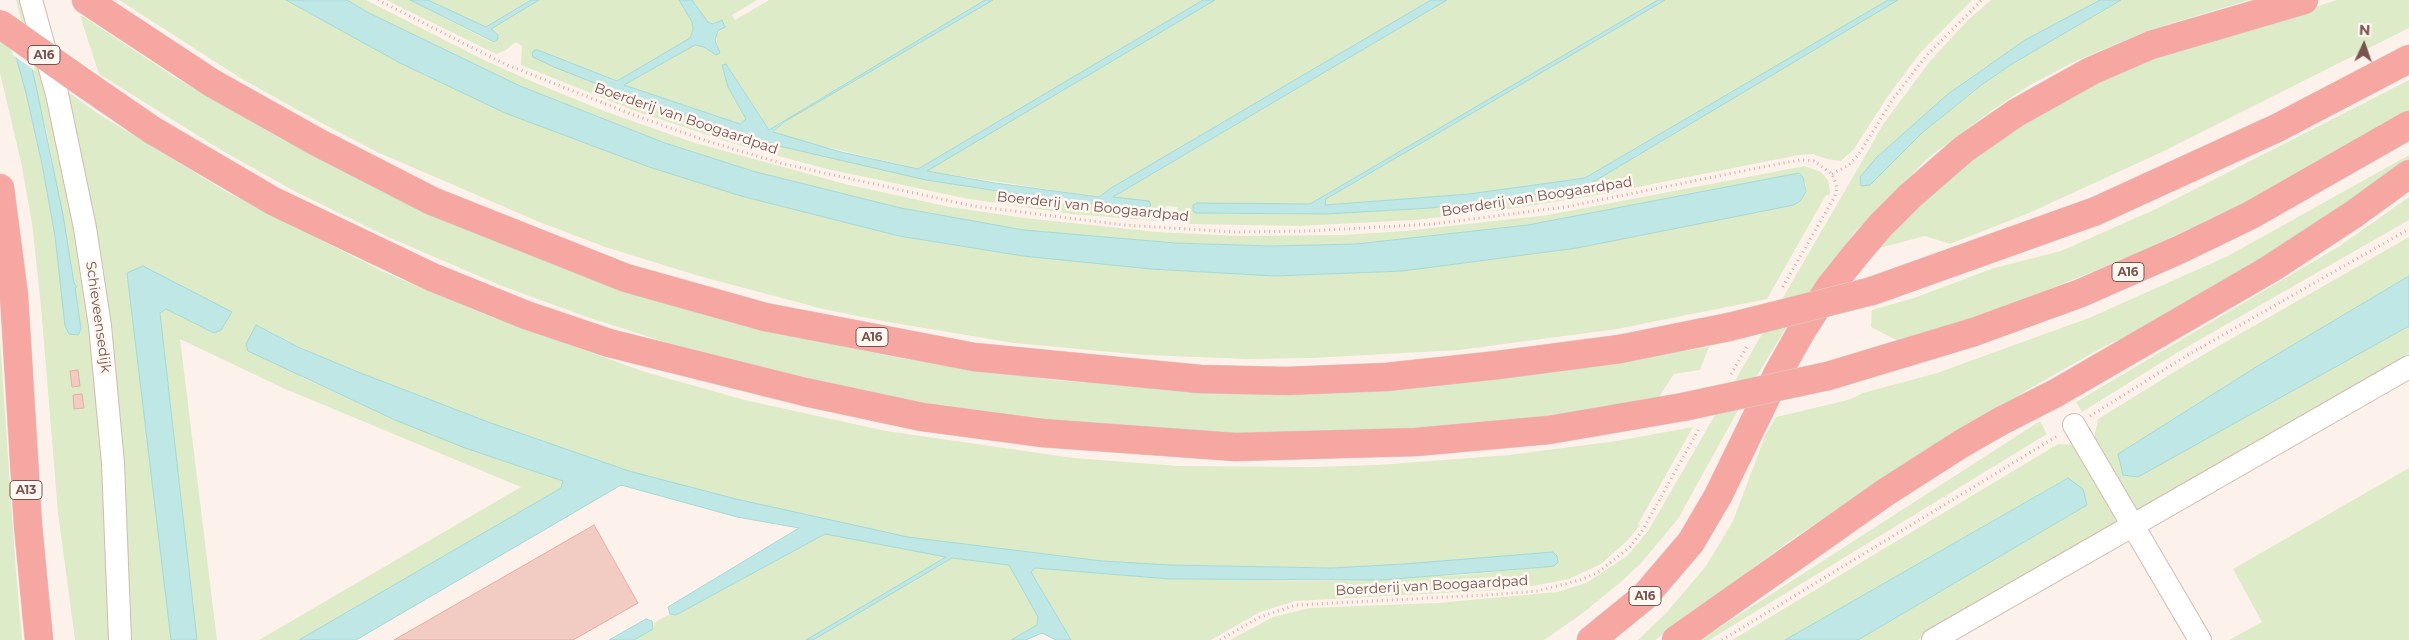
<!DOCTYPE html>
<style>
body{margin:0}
#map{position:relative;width:2409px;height:640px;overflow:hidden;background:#fdf2eb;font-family:Montserrat,sans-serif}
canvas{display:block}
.north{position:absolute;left:2339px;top:20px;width:50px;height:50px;-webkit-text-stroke:4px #fff7f2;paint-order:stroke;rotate:3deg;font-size:14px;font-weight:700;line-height:20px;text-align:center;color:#79534d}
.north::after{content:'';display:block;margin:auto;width:18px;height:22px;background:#79534d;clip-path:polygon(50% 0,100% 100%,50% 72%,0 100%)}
</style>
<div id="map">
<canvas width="2409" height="640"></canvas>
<div class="north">N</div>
</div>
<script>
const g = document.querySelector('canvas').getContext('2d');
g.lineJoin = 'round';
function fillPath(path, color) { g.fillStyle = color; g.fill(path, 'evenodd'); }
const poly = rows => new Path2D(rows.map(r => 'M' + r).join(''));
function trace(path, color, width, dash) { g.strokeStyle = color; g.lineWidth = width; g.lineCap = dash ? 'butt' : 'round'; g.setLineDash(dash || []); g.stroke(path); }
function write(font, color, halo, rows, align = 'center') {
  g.font = font + ' Montserrat,sans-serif'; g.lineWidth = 5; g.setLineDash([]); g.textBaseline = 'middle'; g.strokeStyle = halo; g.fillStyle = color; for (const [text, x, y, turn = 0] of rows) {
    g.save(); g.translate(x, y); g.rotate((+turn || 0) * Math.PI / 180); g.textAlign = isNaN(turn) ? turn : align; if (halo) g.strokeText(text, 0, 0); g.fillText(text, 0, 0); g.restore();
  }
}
const green = poly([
 [0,0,26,93,42,164,55,236,65,326,81,329,75,287,77,286,74,284,47,133,13,0,20,0,50,103,76,226,103,442,112,640,75,640,58,513,41,307,32,223,21,162,0,73],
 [119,0,286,0,400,63,505,113,649,167,741,196,899,236,1023,256,1151,269,1275,276,1403,271,1577,248,1794,205,1800,201,1806,192,1806,184,1799,173,1528,225,1356,244,1271,246,1175,243,1024,230,901,208,756,172,665,143,520,86,369,13,347,0,366,0,486,61,538,84,604,111,692,142,845,184,950,207,1025,218,1157,232,1241,236,1343,235,1405,231,1548,215,1805,166,1821,172,1828,180,1830,192,1829,196,1826,195,1767,299,1617,329,1459,350,1312,358,1247,359,1144,355,1014,343,888,322,823,309,699,276,605,247,537,221,377,152,314,119,242,79],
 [386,0,410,0,491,42,496,33,490,29,539,0,679,0,692,22,693,30,690,38,617,81,538,50,533,52,779,146,926,180,1057,200,1148,209,1149,201,1112,198,1447,0,1658,0,1306,206,1192,208,1195,213,1287,214,1431,208,1583,188,1898,0,1972,0,1920,53,1888,96,1854,149,1841,161,1827,159,1813,154,1799,155,1592,196,1504,210,1415,220,1298,226,1189,224,1180,220,1177,207,1166,206,1165,214,1157,221,1072,214,969,199,827,169,738,145,635,111,521,65,522,46,516,42,506,50,496,54],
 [428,0,531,0,486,27],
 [692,0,757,0,732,15,735,20,769,0,985,0,769,130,726,64,728,87,746,119,740,124,624,85,695,45,704,47,716,55,718,49,716,35,725,26,721,20,713,24,708,22],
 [993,0,1203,0,918,169,772,134,784,122],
 [1215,0,1431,0,1111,188,1099,197,926,171],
 [1665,0,1888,0,1585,178,1469,194,1325,205,1326,199],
 [1991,0,2100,0,2025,40,1948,94,1877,157,1870,185,1922,133,1980,86,2012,64,2121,0,2249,0,2147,31,2076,61,2030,85,1994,109,1928,158,1855,232,1799,306,1757,376,1678,519,1642,562,1622,581,1583,613,1544,640,1230,640,1273,617,1310,608,1437,603,1557,592,1586,583,1627,556,1648,531,1884,123,1930,61,1968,20],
 [2337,0,2409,0,2409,28,2162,152,2029,213,1950,244,1925,236,1879,248,1922,200,2002,135,2126,67],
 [80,16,84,17,173,76,278,137,410,204,803,338,900,358,1052,380,1173,389,1408,387,1520,376,1709,347,1700,370,1674,374,1659,397,1640,404,1550,418,1402,431,1221,434,1015,418,914,403,839,388,699,353,587,317,502,286,388,237,296,192,221,150,99,74],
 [2409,80,2409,111,2248,201,2138,253,2038,294,1969,319,1898,341,1871,327,1872,310,1914,298,1994,268,2061,251,2156,209],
 [64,89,100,115,227,192,384,272,484,314,645,372,745,400,886,431,1074,458,1178,466,1314,467,1377,465,1509,455,1617,441,1693,427,1638,524,1640,525,1628,540,1601,564,1569,579,1527,587,1480,591,1295,601,1260,612,1211,640,1071,640,1031,572,1034,568,1170,579,1330,581,1461,575,1554,566,1404,564,1331,568,1170,565,1102,561,908,537,736,499,629,471,491,423,358,372,298,347,256,325,301,377,395,420,465,448,563,481,563,485,561,488,299,640,259,640,521,487,283,388,180,339,217,640,197,640,160,313,166,309,214,333,143,266,127,273,171,640,129,640],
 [2409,155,2409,166,2200,303,2105,346,2029,389,1907,463,1791,540,1655,640,1638,640,1667,612,1706,566,1733,521,1765,436,1776,417,1848,400,1863,393,1937,373,2089,318,2228,256],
 [2409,197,2409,220,2180,351,2082,412,2076,402,2338,247],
 [2409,237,2409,276,2261,364,2118,454,2123,475,2139,476,2409,326,2409,354,2137,514,2093,444,2098,419,2189,363],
 [0,341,16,572,22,640,0,640],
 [2040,421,2047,434,1709,640,1700,640],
 [2058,444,2077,445,2117,521,2114,528,1918,640,1858,640,2087,505,2067,478,1785,640,1732,640],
 [2409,468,2409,640,2229,640,2262,622,2233,569],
 [825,534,947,557,806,640,634,640,653,629,654,623,670,614,676,615],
 [952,558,1009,565,1038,617,1037,625,1011,640,813,640]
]);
const water = poly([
 [286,0,347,0,369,13,520,86,665,143,756,172,901,208,1024,230,1175,243,1271,246,1356,244,1528,225,1799,173,1803,177,1806,192,1800,201,1794,205,1577,248,1403,271,1275,276,1151,269,1023,256,899,236,741,196,649,167,505,113,400,63,286,0],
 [410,0,428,0,486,27,531,0,539,0,491,29,498,35,498,39,494,42,410,0],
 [679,0,692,0,708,22,713,24,722,20,725,27,718,31,715,40,720,53,716,55,704,47,695,45,624,85,740,124,746,119,728,87,722,65,726,64,769,130,985,0,993,0,784,122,773,132,841,152,918,169,1203,0,1215,0,927,171,995,183,1099,197,1111,188,1431,0,1447,0,1113,197,1149,201,1151,205,1148,209,1057,200,926,180,779,146,620,93,554,67,533,57,532,54,534,50,538,50,617,81,690,38,693,30,692,22,679,0],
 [1658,0,1665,0,1326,199,1325,205,1469,194,1585,178,1888,0,1898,0,1583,188,1431,208,1325,214,1195,213,1193,211,1193,205,1197,203,1310,204,1658,0],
 [2100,0,2121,0,2012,64,1980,86,1922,133,1870,185,1861,186,1860,177,1877,157,1948,94,2025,40,2100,0],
 [3,10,24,34,36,86,63,215,74,283,77,287,75,287,81,329,78,335,69,334,65,326,55,236,42,164,26,93,3,10],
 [143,266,232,312,221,330,214,333,166,309,160,313,197,640,171,640,127,273,143,266],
 [2409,276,2409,326,2138,477,2123,475,2118,454,2261,364,2409,276],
 [256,325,298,347,358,372,491,423,629,471,736,499,908,537,1102,561,1170,565,1331,568,1404,564,1553,552,1557,556,1558,562,1554,566,1545,567,1382,580,1170,579,1035,568,1031,572,1071,640,1056,640,1042,633,1026,640,1011,640,1037,625,1038,617,1009,565,952,558,813,640,806,640,946,557,825,534,676,615,670,614,668,607,799,528,737,517,621,485,356,640,299,640,561,488,563,481,465,448,395,420,248,351,246,344,256,325],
 [2068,478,2083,489,2087,505,1858,640,1785,640,2068,478],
 [646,619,652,621,653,629,634,640,609,640,646,619]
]);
const pier = poly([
 [0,0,16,0,35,71,13,55,0,8]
]);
const building = poly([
 [78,370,80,386,72,387,70,371,78,370],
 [82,394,84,408,74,409,73,395,82,394],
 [594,525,638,603,573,640,394,640,594,525]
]);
const path = poly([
 [378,0,505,64,631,114,707,141,784,164,973,206,1124,225,1234,232,1309,231,1433,224,1565,207,1783,163,1802,160,1814,161,1832,174,1837,187,1835,196,1781,290],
 [1832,174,1849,165,1859,154,1893,99,1926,56,1982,0],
 [1731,374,1748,345],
 [2090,416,2186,356,2409,229],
 [1220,640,1260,617,1296,605,1487,595,1538,591,1580,580,1597,573,1629,548,1642,531,1700,427],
 [1722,640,2059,435]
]);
const minor = poly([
 [31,0,57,94,85,228,100,326,113,463,120,640],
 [2074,425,2200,640],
 [1933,640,2409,367]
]);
const highway = poly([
 [86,0,212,83,317,142,432,201,626,278,765,317,974,357,1200,379,1286,381,1386,377,1498,365,1620,349,1729,327],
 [88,86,152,130,273,201,432,277,526,315,609,343,805,392,922,417,1042,433,1235,447,1416,442,1549,430,1683,407],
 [0,188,14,295,28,525,39,640],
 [1872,291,2096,211,2277,128,2409,59],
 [1828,376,1974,332,2081,293,2181,249,2251,215,2409,125],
 [1591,640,1644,597,1691,542,1718,496,1778,373,1801,332,1829,288,1857,253,1881,225,1910,196,1964,149,2016,113,2091,71,2151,45,2304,0],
 [1676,640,1886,492,1961,444,2001,421,2056,393,2270,269,2354,214,2409,174]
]);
const highwayBridge = poly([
 [0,24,88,86],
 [1729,327,1872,291],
 [1683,407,1828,376]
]);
const shields = [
 [44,55,32],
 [2128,272,32],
 [872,337,32],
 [26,490,32],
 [1645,596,32]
];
const shieldNames = [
 ["A16",44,55],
 ["A16",2128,272],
 ["A16",872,337],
 ["A13",26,490],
 ["A16",1645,596]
];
const streetNames = [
 ["Boerderij van Boogaardpad",686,119,19],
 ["Boerderij van Boogaardpad",1537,197,-9],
 ["Boerderij van Boogaardpad",1093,207,6],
 ["Schieveensedijk",98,317,82],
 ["Boerderij van Boogaardpad",1432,586,-3]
];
fillPath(green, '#deebc8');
fillPath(water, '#bee7e5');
trace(water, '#a4d9d6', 1);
fillPath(pier, '#fdf2eb');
fillPath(building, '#f2cbc2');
trace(building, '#e5aea2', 1);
trace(minor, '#d2bab2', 24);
trace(highway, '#d9cfcd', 29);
trace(path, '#d8aea4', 3, [1, 4]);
trace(minor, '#fff', 22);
trace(highway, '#f6a7a2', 28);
trace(highwayBridge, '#d9cfcd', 29, []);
trace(highwayBridge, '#f6a7a2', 28);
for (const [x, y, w] of shields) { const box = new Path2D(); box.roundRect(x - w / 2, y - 9.5, w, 19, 4); g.fillStyle = '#fff7f2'; g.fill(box); trace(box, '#79534d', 1); }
write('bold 12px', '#79534d', null, shieldNames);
write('14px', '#79534d', '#fff7f2', streetNames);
</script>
